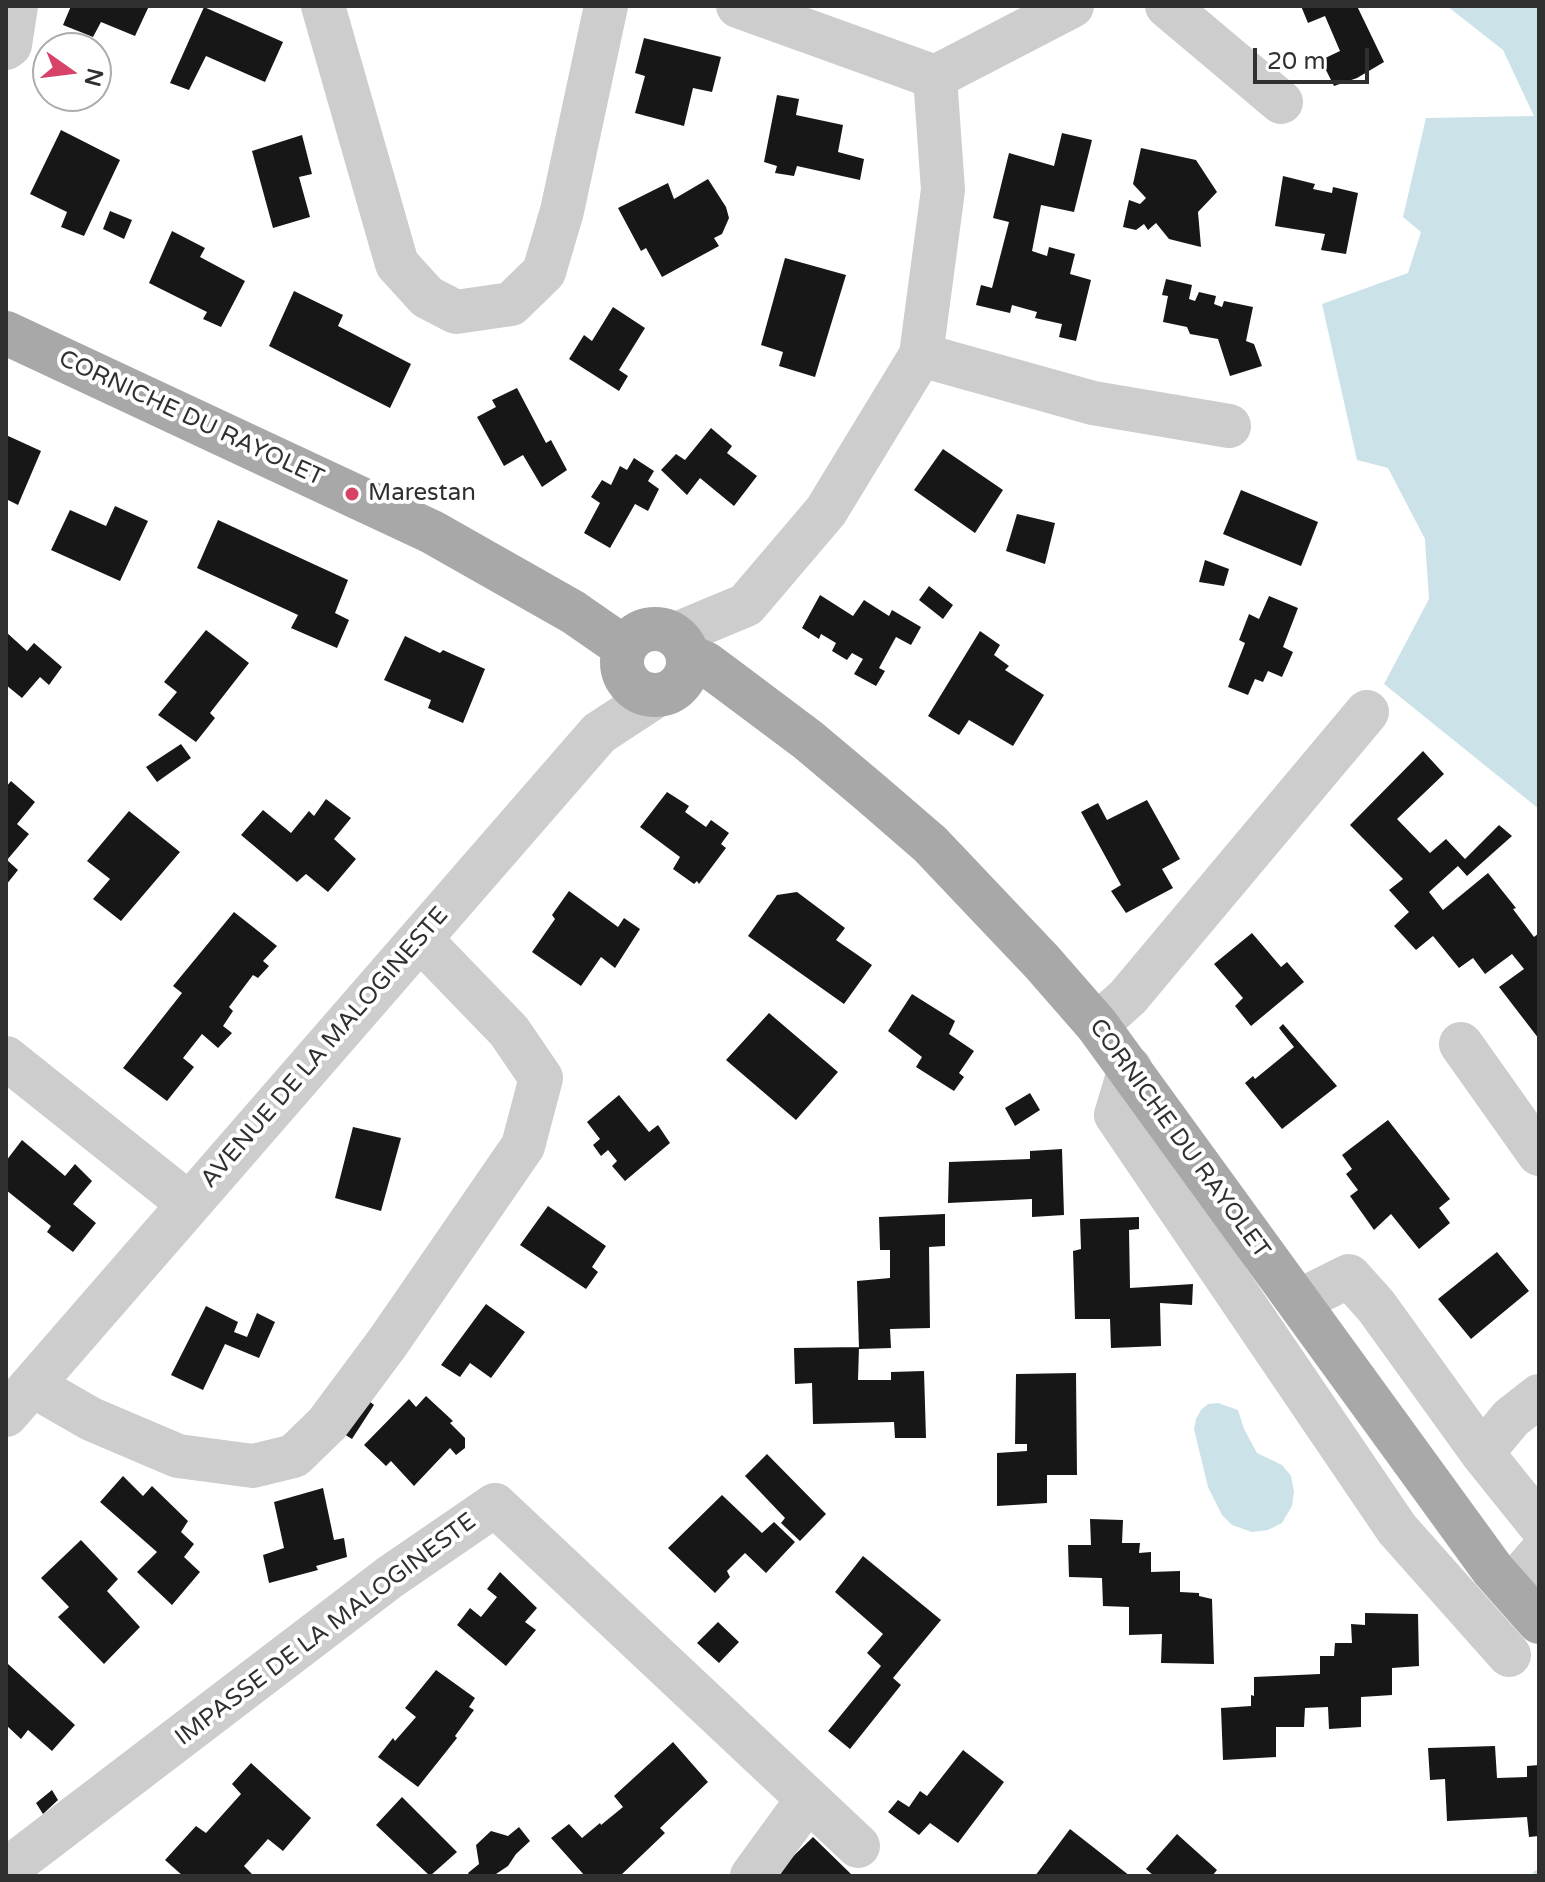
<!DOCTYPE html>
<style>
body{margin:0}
#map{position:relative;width:1545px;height:1882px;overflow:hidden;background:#fff;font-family:"Varela Round",sans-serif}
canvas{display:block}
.frame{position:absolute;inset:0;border:8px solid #303030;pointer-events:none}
.north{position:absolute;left:32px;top:32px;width:80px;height:80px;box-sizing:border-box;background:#fff;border:2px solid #acacac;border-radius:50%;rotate:104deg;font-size:22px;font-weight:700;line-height:32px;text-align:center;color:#303030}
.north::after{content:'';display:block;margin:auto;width:28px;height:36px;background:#d74268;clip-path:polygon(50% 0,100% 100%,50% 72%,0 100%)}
.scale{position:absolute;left:1253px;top:48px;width:116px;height:36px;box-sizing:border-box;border:4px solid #303030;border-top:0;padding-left:10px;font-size:24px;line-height:28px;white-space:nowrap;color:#303030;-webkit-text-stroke:6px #fff;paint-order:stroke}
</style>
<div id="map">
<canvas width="1545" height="1882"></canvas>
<div class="frame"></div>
<div class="north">N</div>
<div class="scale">20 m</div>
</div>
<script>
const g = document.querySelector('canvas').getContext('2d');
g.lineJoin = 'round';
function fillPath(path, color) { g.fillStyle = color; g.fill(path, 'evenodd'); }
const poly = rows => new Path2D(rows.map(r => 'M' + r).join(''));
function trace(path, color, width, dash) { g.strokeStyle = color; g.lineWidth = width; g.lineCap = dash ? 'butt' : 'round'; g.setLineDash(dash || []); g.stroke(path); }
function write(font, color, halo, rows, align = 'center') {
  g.font = font + ' "Varela Round",sans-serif'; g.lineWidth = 8; g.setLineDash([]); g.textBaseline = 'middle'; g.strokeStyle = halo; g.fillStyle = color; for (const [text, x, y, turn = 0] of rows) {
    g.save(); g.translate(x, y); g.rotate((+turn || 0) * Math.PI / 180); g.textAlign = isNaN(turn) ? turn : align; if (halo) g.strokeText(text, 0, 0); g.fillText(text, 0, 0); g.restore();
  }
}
const water = poly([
 [1447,6,1539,6,1539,809,1384,684,1429,599,1425,539,1388,468,1357,460,1322,304,1408,273,1421,232,1403,217,1426,118,1534,116,1503,50],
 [1218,1403,1238,1410,1244,1429,1257,1453,1282,1465,1291,1476,1294,1491,1292,1506,1282,1523,1268,1530,1252,1532,1232,1525,1222,1515,1208,1487,1194,1429,1196,1419,1201,1410,1208,1404]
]);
const stream = poly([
 [1538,1876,1539,1876]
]);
const building = poly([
 [71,6,149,6,135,36,101,22,93,37,63,25],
 [1301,6,1357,6,1384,62,1357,78,1334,86,1321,60,1340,51,1325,16,1308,23],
 [204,7,283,42,265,82,206,56,189,90,170,83],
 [644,38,721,57,712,92,693,88,684,126,635,113,645,76,635,73],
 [777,95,799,99,796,115,843,125,838,152,864,159,860,180,797,166,794,176,775,173,777,166,764,162],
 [61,130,120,160,84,236,61,227,67,212,30,194],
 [1062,133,1092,140,1074,212,1041,205,1032,251,1047,256,1049,247,1075,254,1070,274,1091,280,1076,341,1059,337,1062,324,1035,318,1037,312,1012,305,1010,313,976,305,981,285,992,288,1009,222,993,218,1009,153,1054,166],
 [302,135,312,174,299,177,310,217,273,228,252,151],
 [1141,148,1196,160,1217,192,1198,212,1201,247,1169,239,1156,223,1148,230,1144,224,1136,230,1123,227,1129,200,1140,204,1146,198,1133,184],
 [1283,176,1315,184,1313,189,1332,193,1333,187,1358,193,1346,254,1321,250,1325,234,1275,226],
 [708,179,726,207,729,218,722,234,714,238,719,246,662,277,646,248,641,251,618,208,668,183,674,199],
 [110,211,132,220,124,239,103,229],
 [172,231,205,248,200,257,245,281,221,327,203,319,207,312,149,283],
 [785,258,846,275,815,377,779,366,783,352,761,345],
 [1166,279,1192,285,1189,299,1195,301,1199,292,1216,296,1214,304,1222,307,1224,301,1253,307,1246,341,1254,344,1262,366,1230,376,1218,339,1190,334,1187,327,1163,322,1168,296,1162,295],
 [294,291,343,315,338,326,411,364,390,408,269,346],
 [613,307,645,328,619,370,628,376,619,391,569,359,584,335,592,341],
 [517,388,546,443,551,440,567,470,542,487,523,455,504,466,477,417,496,407,492,400],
 [711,428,732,446,727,453,757,476,734,506,700,478,687,495,661,470,676,454,685,460],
 [6,435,41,451,18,505,6,499],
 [943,449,1003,490,975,533,914,490],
 [634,458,654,471,648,481,659,489,648,511,635,504,610,548,584,533,600,503,591,497,602,480,611,485,620,466,627,470],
 [1241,490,1318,522,1301,566,1223,534],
 [115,506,148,521,120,581,51,550,70,510,106,526],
 [1017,514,1055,523,1045,564,1006,551],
 [218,520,348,580,335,613,349,620,337,648,291,628,298,615,197,568],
 [1205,560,1229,569,1224,586,1199,582],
 [929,586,953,605,943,619,919,600],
 [820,595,853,616,864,600,889,616,892,610,921,627,911,645,896,637,879,668,885,671,876,686,854,674,863,659,852,653,847,660,832,651,836,643,821,634,819,639,802,628],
 [1269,596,1298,608,1283,647,1293,652,1282,677,1268,671,1263,682,1255,679,1248,695,1228,687,1245,643,1239,640,1249,614,1259,619],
 [206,630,249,663,210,713,215,718,196,742,158,715,177,692,164,682],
 [980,631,1000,645,994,655,1009,666,1005,670,1044,695,1013,746,969,720,959,735,928,716],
 [6,632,27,651,34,643,62,667,49,685,40,677,22,698,6,685],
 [405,636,440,653,443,650,485,669,463,723,428,708,431,700,384,680],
 [181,744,191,758,157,782,146,767],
 [1423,751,1444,774,1397,819,1430,853,1446,839,1465,859,1499,825,1512,836,1467,876,1458,866,1429,892,1443,910,1488,873,1516,908,1513,909,1534,937,1539,933,1539,1039,1499,987,1524,969,1512,954,1485,974,1473,958,1459,968,1433,936,1416,950,1394,926,1409,912,1389,890,1403,879,1350,825],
 [11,781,35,802,17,824,29,834,7,860,18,870,6,885,6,787],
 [667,792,689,806,685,812,706,827,711,820,729,833,721,844,726,848,699,884,697,881,694,884,673,869,680,857,640,827],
 [326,799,351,818,334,839,356,859,328,892,306,874,297,882,241,835,263,810,291,833,309,811,314,816],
 [1147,800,1180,859,1162,869,1173,888,1126,913,1111,891,1121,885,1081,812,1098,803,1107,820],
 [129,811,180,852,121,921,93,899,110,879,87,861],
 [569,891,618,927,624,918,640,929,615,968,601,957,581,986,532,952,555,919,552,915],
 [797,892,845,928,836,940,872,965,844,1004,748,936,777,895],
 [234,912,277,946,263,961,269,966,258,978,253,975,229,1007,233,1011,223,1026,232,1033,218,1048,202,1034,183,1058,194,1067,167,1101,123,1068,182,993,173,986],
 [1252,933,1281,967,1287,962,1304,982,1251,1026,1235,1006,1243,998,1214,964],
 [912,994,955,1021,949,1034,974,1051,959,1073,964,1077,954,1091,916,1067,922,1057,888,1031],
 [769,1013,838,1072,796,1120,726,1060],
 [1283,1024,1337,1086,1282,1129,1245,1083,1253,1076,1255,1079,1294,1047,1279,1028],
 [1030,1093,1040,1110,1015,1126,1005,1108],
 [619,1095,649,1132,658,1125,670,1143,625,1181,612,1166,617,1161,608,1150,601,1156,593,1145,600,1139,587,1122],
 [1388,1120,1450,1199,1439,1208,1450,1223,1419,1249,1391,1214,1374,1230,1350,1196,1358,1190,1346,1174,1352,1169,1342,1155],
 [353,1127,401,1138,381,1211,335,1198],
 [22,1140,65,1176,75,1164,92,1181,73,1204,96,1223,73,1252,47,1232,51,1226,6,1190,6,1161],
 [1062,1149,1064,1215,1032,1217,1032,1199,948,1203,949,1162,1030,1159,1030,1151],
 [548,1206,606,1246,592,1267,598,1272,586,1289,520,1245],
 [945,1214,945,1246,929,1247,930,1328,890,1329,891,1348,859,1349,857,1281,890,1278,890,1250,880,1250,879,1217],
 [1139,1217,1139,1229,1129,1230,1130,1288,1193,1284,1192,1305,1160,1303,1161,1346,1111,1348,1110,1319,1075,1319,1073,1251,1081,1249,1080,1219],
 [1497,1252,1529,1291,1471,1339,1438,1299],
 [486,1304,525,1332,491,1378,470,1363,460,1377,441,1365],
 [206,1306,238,1322,234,1332,247,1337,257,1313,275,1322,259,1358,225,1344,203,1390,171,1375],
 [859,1347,858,1380,891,1380,891,1372,924,1371,926,1438,895,1438,894,1422,813,1424,812,1383,795,1384,794,1348],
 [1076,1373,1077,1475,1047,1475,1047,1503,997,1506,997,1453,1027,1451,1027,1444,1015,1444,1016,1374],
 [426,1396,453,1421,450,1423,465,1438,465,1448,456,1455,450,1448,414,1486,391,1461,386,1466,364,1445,409,1399,416,1407],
 [364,1397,374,1405,352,1439,339,1431],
 [767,1454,826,1514,800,1541,781,1523,785,1518,745,1476],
 [123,1476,143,1496,152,1486,188,1521,181,1532,194,1544,184,1557,200,1572,172,1605,137,1572,157,1552,100,1502],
 [323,1488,334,1540,344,1538,347,1557,316,1566,318,1570,269,1583,263,1555,284,1548,274,1502],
 [722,1495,762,1533,774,1522,795,1542,766,1573,745,1553,727,1571,730,1577,715,1593,668,1548],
 [1090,1519,1123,1520,1122,1543,1140,1543,1139,1553,1151,1552,1151,1572,1180,1571,1180,1592,1199,1593,1199,1596,1212,1599,1214,1664,1161,1663,1162,1634,1129,1635,1129,1607,1103,1606,1102,1578,1069,1577,1068,1545,1091,1545],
 [81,1540,118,1579,107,1591,140,1627,104,1664,58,1617,69,1607,41,1578],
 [863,1556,941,1620,893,1678,901,1685,850,1749,828,1731,881,1666,867,1653,883,1634,835,1592],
 [500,1572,537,1608,525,1622,536,1630,506,1666,457,1625,470,1608,481,1617,497,1597,487,1589],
 [1365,1613,1418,1614,1419,1666,1392,1668,1392,1695,1361,1697,1361,1727,1329,1729,1328,1707,1305,1708,1304,1727,1276,1727,1276,1757,1223,1760,1221,1708,1251,1706,1251,1695,1254,1696,1254,1677,1320,1674,1320,1656,1334,1656,1335,1643,1352,1643,1351,1624,1365,1625],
 [718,1622,739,1642,719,1663,697,1643],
 [8,1664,75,1725,52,1751,28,1730,21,1739,6,1725,6,1667],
 [436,1670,475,1698,469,1707,474,1710,455,1736,457,1738,418,1787,378,1757,393,1738,395,1741,416,1717,405,1708],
 [673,1742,708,1782,660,1828,665,1833,620,1876,585,1876,551,1838,569,1824,582,1838,600,1823,601,1825,623,1807,614,1796],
 [1495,1746,1497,1778,1527,1777,1527,1766,1539,1765,1539,1836,1529,1837,1527,1817,1447,1821,1445,1779,1430,1780,1428,1748],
 [963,1750,1004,1782,958,1843,930,1823,919,1835,888,1812,898,1800,909,1807,920,1791,927,1796],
 [251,1763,311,1818,283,1851,268,1839,244,1866,254,1876,183,1876,165,1860,196,1826,206,1833,241,1794,232,1784],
 [52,1790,58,1800,43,1814,36,1803],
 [402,1797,457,1852,430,1876,376,1825],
 [519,1827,530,1841,516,1854,508,1866,493,1876,470,1876,468,1873,479,1864,476,1845,491,1831,508,1836],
 [1070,1829,1130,1876,1035,1876],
 [1177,1834,1217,1870,1212,1876,1154,1876,1146,1869],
 [813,1837,853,1876,773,1876]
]);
const minor = poly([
 [323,6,397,264,427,297,456,312,511,304,544,272,562,211,606,6],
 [1167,6,1281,102],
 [6,48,10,45,16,6],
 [935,77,1072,6],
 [921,355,1093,403,1229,426],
 [674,635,746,605,826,511,921,355,943,190,935,77,738,6],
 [1097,1025,1128,997,1367,712],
 [1461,1044,1539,1154],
 [6,1058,189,1204],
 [1130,1068,1116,1115,1397,1529,1509,1655],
 [1301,1305,1317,1292,1349,1276,1376,1306,1482,1453],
 [35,1382,44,1392,91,1419,178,1456,253,1466,294,1456,327,1424,388,1342,523,1146,541,1078,509,1031,420,939],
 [1539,1396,1511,1418,1482,1453,1539,1524],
 [6,1415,599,733,657,695],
 [1526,1570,1539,1555],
 [6,1870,390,1577,495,1505,858,1846],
 [752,1876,808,1799]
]);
const major = poly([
 [6,333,432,532,573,612,625,648],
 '622 662a33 33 0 1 1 66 0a33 33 0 1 1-66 0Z',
 [688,656,705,663,728,680,808,740,871,793,930,844,1042,962,1097,1025,1493,1570,1539,1622]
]);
const markers = [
 [352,494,8,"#d74268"]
];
const streetNames = [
 ["CORNICHE DU RAYOLET",191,419,25],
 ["AVENUE DE LA MALOGINESTE",325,1048,-49],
 ["CORNICHE DU RAYOLET",1179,1139,54],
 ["IMPASSE DE LA MALOGINESTE",326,1630,-37]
];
const poiNames = [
 ["Marestan",368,494]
];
fillPath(water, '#cae2e8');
trace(stream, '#cae2e8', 12);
fillPath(building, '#171717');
trace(minor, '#cdcdcd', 44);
trace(major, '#a8a8a8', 44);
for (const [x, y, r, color] of markers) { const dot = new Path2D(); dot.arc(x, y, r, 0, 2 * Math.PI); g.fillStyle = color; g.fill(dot); trace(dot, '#fff', 3); }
write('24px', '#303030', '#fff', streetNames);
write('24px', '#303030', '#fff', poiNames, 'left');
</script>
